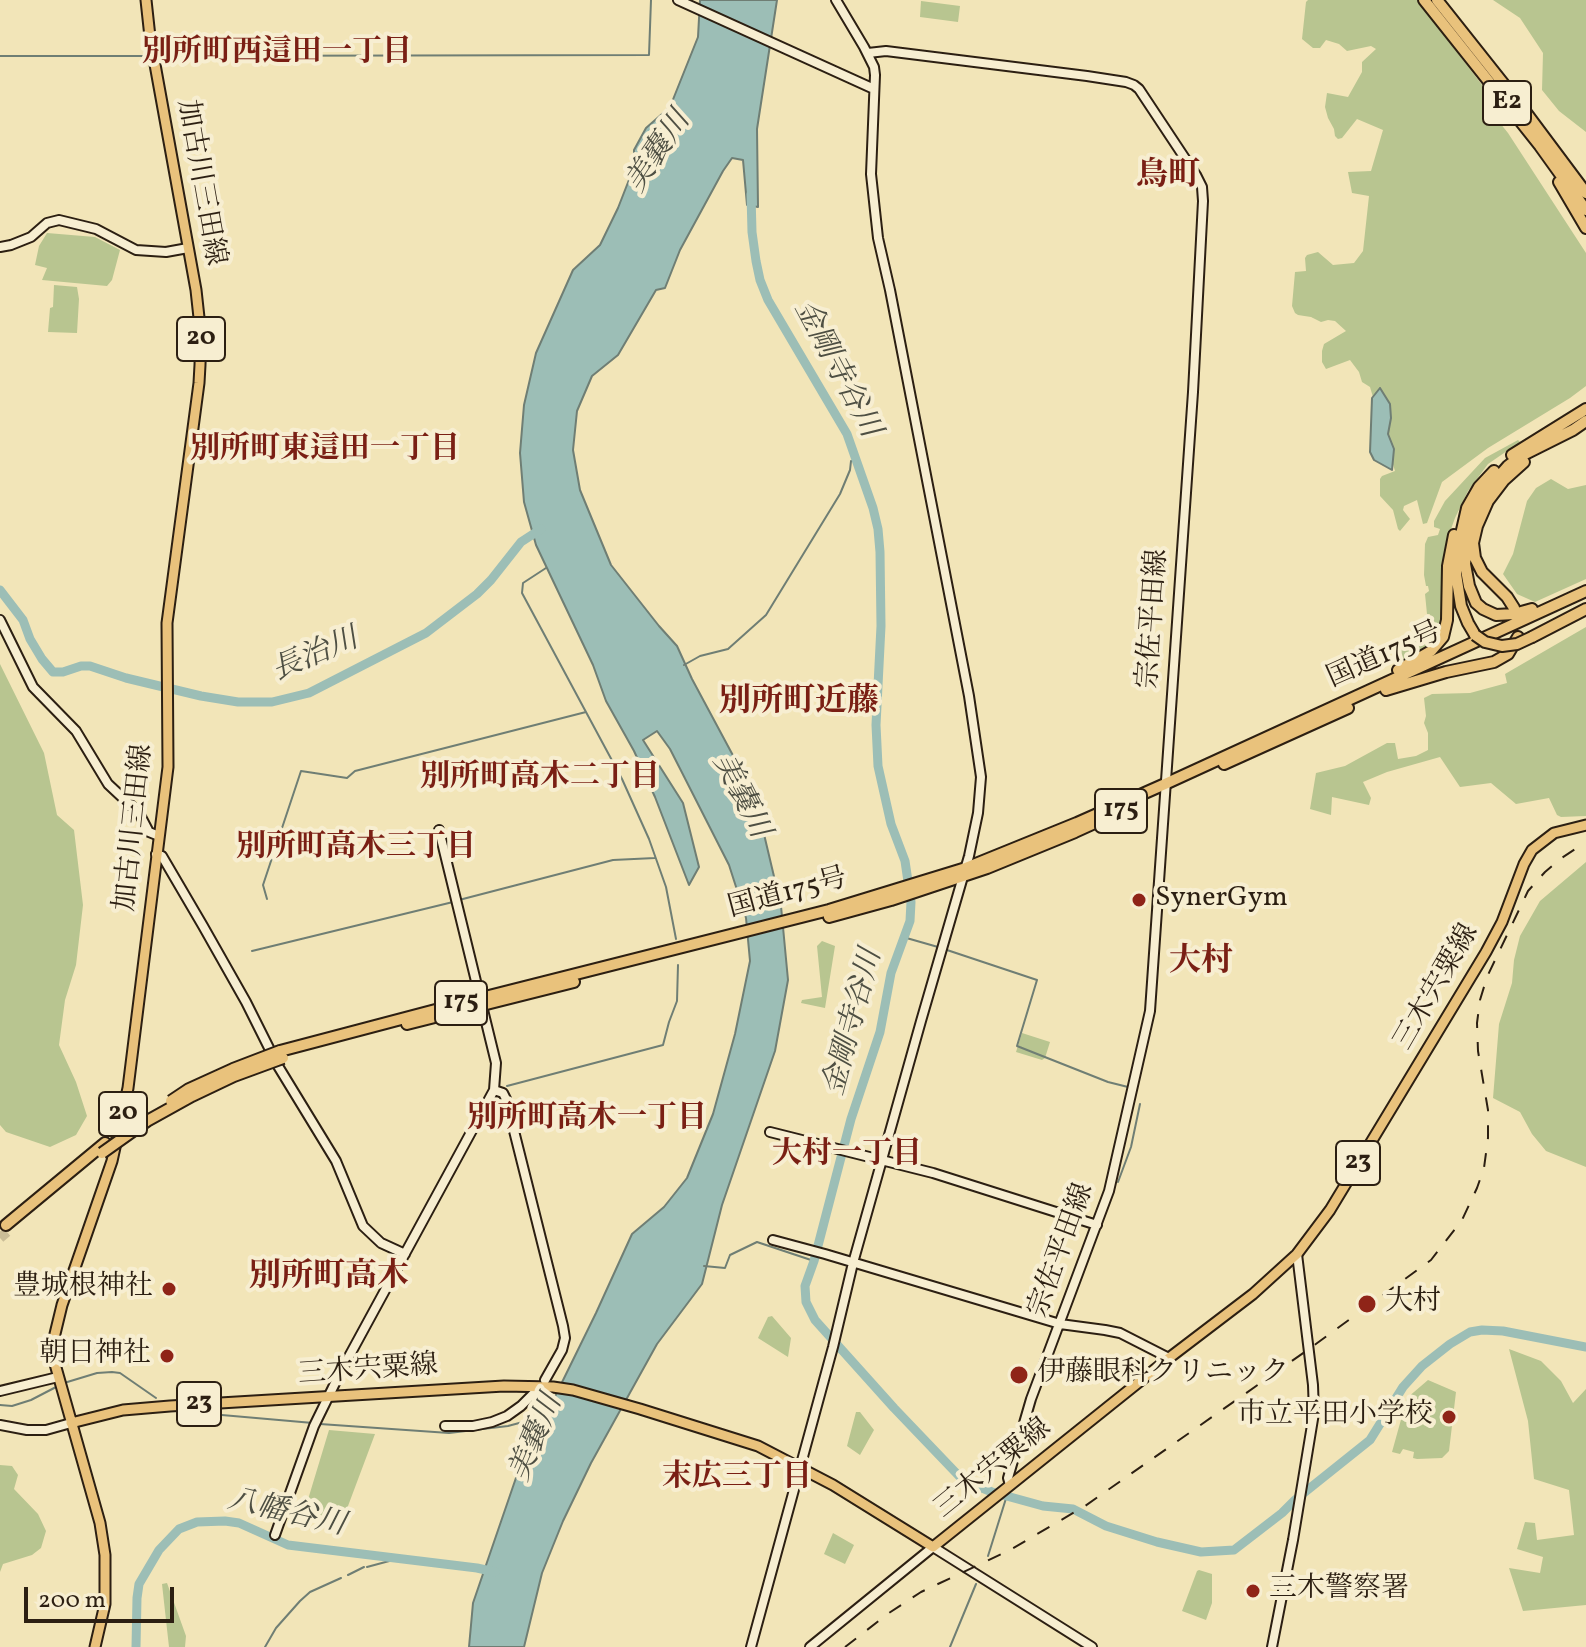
<!DOCTYPE html>
<meta charset="utf-8">
<style>
body{margin:0}
#map{position:relative;width:1586px;height:1647px;overflow:hidden;background:#f2e5b8;font-family:Vollkorn,serif}
canvas{display:block}
.scale{position:absolute;left:24px;top:1587px;width:150px;height:36px;box-sizing:border-box;border:4px solid #2c1f12;border-top:0;padding-left:10px;font-size:24px;line-height:28px;white-space:nowrap;color:#2c1f12;-webkit-text-stroke:6px #f7eed1;paint-order:stroke}
</style>
<div id="map">
<canvas width="1586" height="1647"></canvas>
<div class="scale">200 m</div>
</div>
<script>
const g = document.querySelector('canvas').getContext('2d');
g.lineJoin = 'round';
function fillPath(path, color) { g.fillStyle = color; g.fill(path, 'evenodd'); }
const poly = rows => new Path2D(rows.map(r => 'M' + r).join(''));
function trace(path, color, width, dash) { g.strokeStyle = color; g.lineWidth = width; g.lineCap = dash ? 'butt' : 'round'; g.setLineDash(dash || []); g.stroke(path); }
function write(font, color, halo, rows, align = 'center') {
  g.font = font + ' Vollkorn,"Noto Serif JP",serif'; g.lineWidth = 8; g.setLineDash([]); g.textBaseline = 'middle'; g.strokeStyle = halo; g.fillStyle = color; for (const [text, x, y, turn = 0] of rows) {
    g.save(); g.translate(x, y); g.rotate((+turn || 0) * Math.PI / 180); g.textAlign = isNaN(turn) ? turn : align; if (halo) g.strokeText(text, 0, 0); g.fillText(text, 0, 0); g.restore();
  }
}
const green = poly([
 [1308,0,1417,0,1502,111,1496,118,1508,133,1586,253,1586,386,1570,398,1488,448,1442,482,1427,523,1423,524,1417,500,1404,506,1403,510,1410,519,1400,531,1398,529,1393,510,1380,496,1380,479,1382,476,1395,471,1370,387,1362,382,1359,372,1350,360,1326,369,1322,362,1322,351,1324,344,1346,331,1335,321,1328,320,1321,322,1311,317,1298,315,1295,313,1292,306,1295,272,1306,271,1305,258,1307,255,1318,252,1333,265,1354,263,1363,251,1369,196,1352,193,1348,172,1371,171,1383,130,1357,119,1342,138,1338,139,1335,136,1334,129,1328,118,1325,107,1327,93,1348,97,1362,72,1362,62,1376,49,1371,46,1347,51,1339,44,1326,40,1320,48,1313,48,1302,39,1306,2],
 [1493,0,1586,0,1586,132,1559,111,1542,90,1543,53,1520,18],
 [921,1,960,6,958,22,920,17],
 [47,233,95,237,120,250,112,280,107,286,42,280,47,268,35,265,39,246],
 [54,285,77,287,79,299,77,333,48,332,50,308,53,307],
 [1518,440,1520,442,1488,464,1468,491,1455,518,1447,540,1441,572,1442,614,1441,625,1436,624,1433,634,1437,637,1417,654,1394,668,1399,644,1419,633,1427,624,1430,614,1427,614,1425,594,1429,591,1428,586,1426,586,1424,575,1425,544,1428,537,1438,535,1440,529,1434,527,1434,521,1445,501,1485,458],
 [1551,479,1568,489,1586,485,1586,579,1535,602,1517,594,1503,574,1513,554,1527,501,1536,488],
 [1586,627,1586,816,1561,817,1557,815,1549,798,1516,804,1491,783,1460,787,1440,757,1387,772,1363,782,1371,798,1369,805,1332,797,1331,815,1310,809,1316,773,1345,766,1387,743,1395,743,1398,759,1416,756,1428,750,1428,733,1424,723,1426,716,1424,698,1432,694,1470,693,1507,683,1505,674],
 [0,664,44,753,57,815,74,830,83,905,76,965,65,1000,59,1045,76,1082,87,1116,76,1135,50,1147,6,1132,0,1125],
 [1586,862,1586,1167,1546,1151,1532,1134,1520,1112,1493,1098,1499,1024,1512,983,1514,960,1520,936,1540,901],
 [822,941,835,946,825,1008,801,1003,802,1000,822,997,817,946],
 [1022,1033,1050,1042,1045,1058,1042,1060,1016,1052],
 [772,1316,791,1338,788,1357,758,1338,768,1317],
 [1509,1349,1541,1361,1561,1381,1573,1403,1586,1389,1586,1605,1523,1611,1509,1568,1540,1573,1543,1557,1517,1549,1525,1522,1535,1523,1537,1540,1574,1535,1569,1490,1534,1479,1528,1421],
 [1428,1380,1456,1392,1449,1451,1442,1458,1417,1459,1413,1458,1414,1452,1403,1449,1400,1454,1392,1452,1407,1398],
 [856,1412,860,1412,874,1430,860,1455,847,1446],
 [329,1430,375,1434,339,1530,303,1516],
 [0,1465,12,1466,18,1475,14,1489,38,1514,46,1531,41,1548,32,1555,3,1564,0,1572],
 [833,1533,854,1545,845,1564,824,1554],
 [1199,1570,1212,1574,1212,1603,1206,1620,1182,1611,1197,1571],
 [167,1583,186,1636,185,1647,169,1647,162,1584]
]);
const water = poly([
 [700,0,777,0,757,129,758,207,747,205,743,160,732,158,723,171,680,250,665,288,656,290,618,355,592,376,577,411,573,450,580,490,611,565,659,626,677,646,692,679,744,776,763,830,781,906,788,980,775,1051,722,1205,702,1284,657,1344,591,1463,563,1521,542,1573,524,1647,469,1647,473,1603,518,1472,596,1313,632,1234,664,1207,687,1178,713,1114,735,1034,750,961,746,918,729,865,670,749,657,731,643,740,683,803,699,867,689,885,655,797,634,751,606,701,593,665,536,545,524,502,520,453,524,405,536,353,573,270,600,245,618,208,634,167,634,150,646,128,670,107,698,37,700,0],
 [1380,388,1390,404,1391,418,1388,434,1394,449,1392,470,1374,460,1370,452,1372,398,1380,388]
]);
const stream = poly([
 [0,56,151,56],
 [157,56,649,55,651,0],
 [546,568,523,583,522,593,622,779,649,839,666,887,676,939],
 [684,665,700,656,728,649,766,615,840,494,850,470,851,461,857,461],
 [267,899,263,885,301,771,347,778,355,771,586,712],
 [459,900,613,860,655,858],
 [903,937,938,947],
 [944,949,1037,980,1017,1046,1108,1082,1128,1087],
 [252,951,453,902],
 [507,1086,663,1045,669,1022,677,1001,678,965],
 [1118,1182,1131,1147,1140,1104],
 [704,1266,725,1268,730,1255,757,1242,814,1261],
 [64,1383,97,1373,112,1372,120,1373,156,1398],
 [0,1405,12,1406,31,1400,58,1386],
 [199,1413,313,1423],
 [320,1424,449,1433,508,1426,534,1419,543,1420],
 [988,1556,1008,1492],
 [367,1567,393,1560,394,1557],
 [348,1575,364,1567],
 [265,1647,276,1628,300,1601,310,1592,341,1578],
 [950,1647,976,1584]
]);
const river = poly([
 [751,194,752,232,756,261,760,280,768,300,847,434,873,508,878,529,880,552,881,626,876,725,878,766,891,824,905,861,911,902,910,921,891,973,880,1032,851,1119,814,1261,805,1286,806,1302,815,1320,894,1408,959,1476,977,1486,992,1492,1043,1506,1073,1509,1106,1526,1157,1542,1201,1552,1234,1550,1282,1513,1295,1500,1370,1440,1403,1387,1422,1366,1450,1344,1470,1332,1482,1330,1503,1331,1586,1347],
 [0,590,23,620,30,639,42,659,53,672,63,672,81,666,90,666,126,678,201,696,238,702,272,702,309,693,426,633,477,594,491,580,521,542,541,529],
 [136,1647,137,1598,139,1584,159,1550,179,1529,197,1522,225,1521,239,1523,288,1545,477,1568,495,1572]
]);
const highwayTunnel = poly([
 [0,1238,7,1232]
]);
const secondary = poly([
 [678,0,874,89],
 [868,53,886,51,1087,76,1126,82,1134,85,1139,89,1196,175,1202,187,1203,201,1193,392,1150,1011,1109,1191,1031,1399,1008,1478,1010,1485],
 [0,247,11,245,31,237,47,223,59,220,96,229,136,250,166,252,188,248],
 [0,620,33,687,76,731,108,784,139,813,149,832,159,836],
 [156,854,162,856,203,926,246,1002,278,1066,336,1161,363,1226,381,1243,405,1254],
 [494,1090,503,1093,506,1099,563,1326,565,1338,562,1350,545,1380],
 [770,1132,933,1173,1097,1225],
 [773,1240,825,1254,1060,1324,1105,1330,1120,1333,1169,1358],
 [0,1391,58,1377],
 [0,1425,27,1430,46,1430,71,1423],
 [445,1426,473,1426,492,1422,507,1416,521,1406,538,1389],
 [275,1535,314,1426,340,1373,494,1090,496,1063,439,830],
 [751,1647,833,1347,853,1263,921,1021,969,856,978,813,981,777,969,696,890,290,878,238,871,174,875,75,874,67,864,47,836,0],
 [810,1647,933,1547,1092,1647],
 [1272,1647,1293,1540,1314,1413,1313,1385,1297,1254]
]);
const primary = poly([
 [71,1423,123,1410,170,1406,504,1386,553,1387,573,1390,640,1409,758,1446,833,1485,933,1547,1169,1358,1253,1294,1297,1254,1330,1210,1486,952,1502,922,1524,864,1532,850,1554,833,1586,825],
 [95,1647,105,1604,105,1555,100,1523,55,1364,54,1338,62,1305,112,1161,128,1088,168,767,167,623,199,383,200,365,201,336,196,290,150,37,146,0]
]);
const highway = poly([
 [1424,0,1540,146,1586,210],
 [1437,0,1518,102,1586,193],
 [1559,182,1586,228],
 [1512,455,1586,409],
 [1514,608,1507,597,1482,572,1475,558,1473,543,1477,526,1488,501,1504,480,1524,462],
 [1532,609,1514,614,1496,615,1483,609,1476,603,1469,586,1465,564,1469,527,1485,492,1508,466,1521,456,1573,430,1586,421],
 [1475,635,1468,623,1461,606,1456,574,1457,552,1467,508,1479,487,1494,471],
 [1532,637,1586,609],
 [1398,670,1431,651,1443,637,1447,620,1448,566,1454,535],
 [1386,690,1446,672,1494,662,1508,654,1518,637],
 [1224,764,1348,708],
 [829,917,891,900,987,868,1075,832,1130,807],
 [407,1024,574,982],
 [280,1051,481,998,829,910,966,868,1077,823,1165,784,1586,591],
 [6,1225,105,1143]
]);
const rail = poly([
 [845,1647,889,1613,921,1592,1010,1550,1085,1506,1309,1349,1431,1260,1462,1220,1477,1188,1484,1168,1488,1138,1488,1110,1478,1051,1477,1023,1480,1000,1487,977,1528,891,1545,872,1560,859,1586,842]
]);
const highwayBridge = poly([
 [1475,635,1485,642,1502,646,1517,644,1532,637],
 [171,1101,189,1089,233,1069,280,1051],
 [102,1153,147,1121,192,1096,234,1076,283,1058]
]);
const markers = [
 [1139,900,8,"#8f2418"],
 [169,1289,8,"#8f2418"],
 [1367,1304,10,"#8f2418"],
 [167,1356,8,"#8f2418"],
 [1019,1375,10,"#8f2418"],
 [1449,1417,8,"#8f2418"],
 [1253,1591,8,"#8f2418"]
];
const shields = [
 [1507,103,48],
 [201,339,48],
 [1121,811,52],
 [461,1003,52],
 [123,1114,48],
 [1358,1163,44],
 [199,1404,44]
];
const shieldNames = [
 ["E2",1507,103],
 ["20",201,339],
 ["175",1121,811],
 ["175",461,1003],
 ["20",123,1114],
 ["23",1358,1163],
 ["23",199,1404]
];
const streetNames = [
 ["加古川三田線",199,183,80],
 ["宗佐平田線",1155,619,-86],
 ["国道175号",1385,657,-24],
 ["加古川三田線",136,828,-84],
 ["国道175号",788,895,-15],
 ["三木宍粟線",1438,988,-60],
 ["宗佐平田線",1063,1251,-70],
 ["三木宍粟線",368,1372,-4],
 ["三木宍粟線",994,1470,-39]
];
const poiNames = [
 ["SynerGym",1155,900],
 ["豊城根神社",153,1289,"right"],
 ["大村",1385,1304],
 ["朝日神社",151,1356,"right"],
 ["伊藤眼科クリニック",1037,1375],
 ["市立平田小学校",1433,1417,"right"],
 ["三木警察署",1269,1591]
];
const neighbourhoodNames = [
 ["別所町西這田一丁目",277,54],
 ["別所町東這田一丁目",325,451],
 ["別所町高木二丁目",540,779],
 ["別所町高木三丁目",356,849],
 ["別所町高木一丁目",587,1120],
 ["大村一丁目",847,1156],
 ["末広三丁目",737,1479]
];
const waterNames = [
 ["美嚢川",660,153,-56],
 ["金剛寺谷川",835,370,62],
 ["長治川",316,657,-23],
 ["美嚢川",739,797,63],
 ["金剛寺谷川",855,1023,-75],
 ["美嚢川",538,1439,-67],
 ["八幡谷川",286,1515,13]
];
const quarterNames = [
 ["鳥町",1168,178],
 ["別所町近藤",799,704],
 ["大村",1201,964],
 ["別所町高木",329,1279]
];
fillPath(green, '#b8c590');
fillPath(water, '#9cbeb6');
trace(water, '#6f7e74', 2);
trace(stream, '#6f7e74', 2);
trace(river, '#9cbeb6', 9);
trace(highwayTunnel, '#cabd97', 10, [10, 5]);
trace(secondary, '#2c1f12', 12);
trace(primary, '#2c1f12', 13);
trace(highway, '#2c1f12', 14);
trace(secondary, '#f7eed1', 8);
trace(primary, '#e9c27c', 9);
trace(highway, '#e9c27c', 10);
trace(rail, '#2c1f12', 2, [14, 14]);
trace(highwayBridge, '#2c1f12', 14, []);
trace(highwayBridge, '#e9c27c', 10);
for (const [x, y, r, color] of markers) { const dot = new Path2D(); dot.arc(x, y, r, 0, 2 * Math.PI); g.fillStyle = color; g.fill(dot); trace(dot, '#f7eed1', 3); }
for (const [x, y, w] of shields) { const box = new Path2D(); box.roundRect(x - w / 2, y - 22, w, 44, 6); g.fillStyle = '#f7eed1'; g.fill(box); trace(box, '#2c1f12', 2); }
write('bold 26px', '#2c1f12', null, shieldNames);
write('28px', '#2c1f12', '#f7eed1', streetNames);
write('28px', '#2c1f12', '#f7eed1', poiNames, 'left');
write('bold 30px', '#7a1f14', '#f7eed1', neighbourhoodNames);
write('italic 30px', '#4e4f43', '#f7eed1', waterNames);
write('bold 32px', '#7a1f14', '#f7eed1', quarterNames);
</script>
